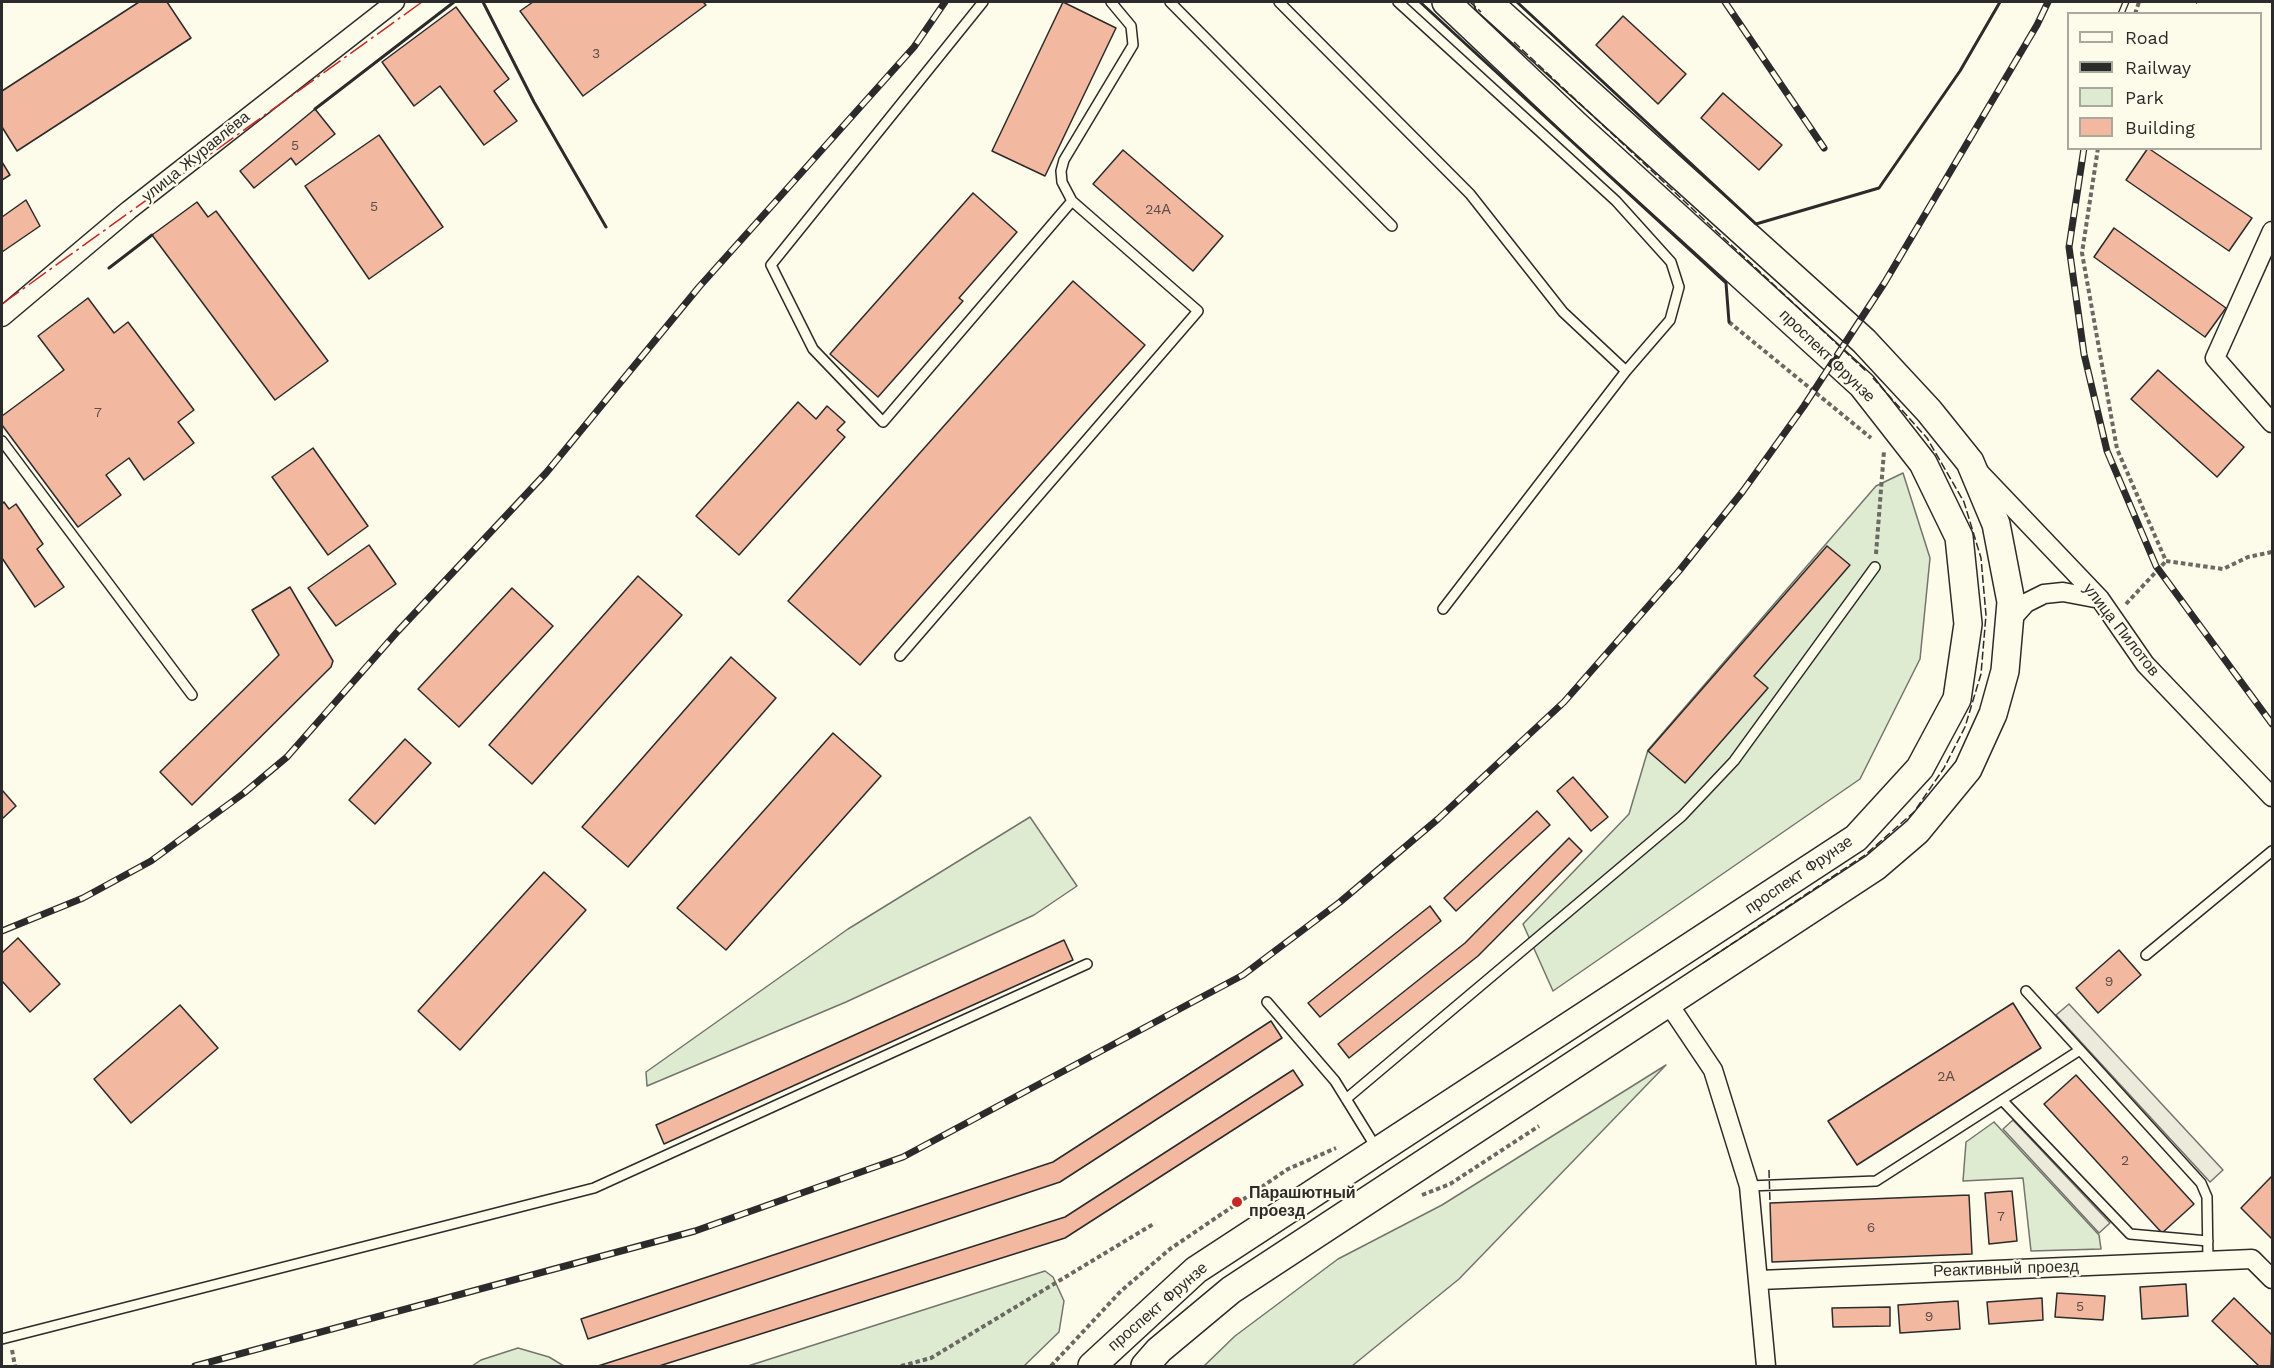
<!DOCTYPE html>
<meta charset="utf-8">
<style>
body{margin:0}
#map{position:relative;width:2274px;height:1368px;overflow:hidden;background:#fdfbea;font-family:"Work Sans",sans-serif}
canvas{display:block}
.frame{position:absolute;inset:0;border:3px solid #2b2b2b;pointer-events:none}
.legend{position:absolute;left:2067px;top:12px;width:195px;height:138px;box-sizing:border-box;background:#fdfbea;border:2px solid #a9a89e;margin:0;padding:8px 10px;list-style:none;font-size:18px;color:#2b2b2b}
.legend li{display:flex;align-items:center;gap:12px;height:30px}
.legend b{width:30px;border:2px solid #a9a89e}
</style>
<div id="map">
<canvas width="2274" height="1368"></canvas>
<div class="frame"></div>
<ul class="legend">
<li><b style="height:8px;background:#fdfbea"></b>Road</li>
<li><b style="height:8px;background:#2b2b2b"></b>Railway</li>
<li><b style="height:16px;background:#deebd1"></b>Park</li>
<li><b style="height:16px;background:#f2b8a0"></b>Building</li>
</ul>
</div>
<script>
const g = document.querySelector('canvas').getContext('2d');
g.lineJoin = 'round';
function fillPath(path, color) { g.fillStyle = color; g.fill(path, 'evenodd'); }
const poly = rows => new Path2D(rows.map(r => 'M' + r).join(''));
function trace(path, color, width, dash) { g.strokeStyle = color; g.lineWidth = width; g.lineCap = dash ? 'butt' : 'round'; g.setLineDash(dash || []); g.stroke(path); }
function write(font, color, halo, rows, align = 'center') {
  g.font = font + ' "Work Sans",sans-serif'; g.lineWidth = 4.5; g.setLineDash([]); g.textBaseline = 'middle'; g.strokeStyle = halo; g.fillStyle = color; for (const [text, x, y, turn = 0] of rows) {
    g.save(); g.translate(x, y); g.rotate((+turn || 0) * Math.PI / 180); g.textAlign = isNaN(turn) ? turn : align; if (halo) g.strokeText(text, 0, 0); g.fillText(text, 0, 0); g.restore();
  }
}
const green = poly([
 [1903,473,1930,558,1920,659,1860,779,1553,991,1523,924,1629,814,1648,750,1876,486,1903,473],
 [1030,817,1077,886,1034,915,846,1002,647,1086,646,1072,848,929,1030,817],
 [1666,1065,1459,1279,1352,1366,1204,1366,1235,1336,1338,1259,1442,1205,1666,1065],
 [1994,1122,2099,1235,2101,1249,2031,1251,2023,1178,1963,1181,1966,1142,1994,1122],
 [1045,1271,1053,1277,1064,1301,1059,1332,1024,1366,748,1366,1045,1271],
 [518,1348,549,1357,564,1366,472,1366,481,1360,518,1348]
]);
const parking = poly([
 [2069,1004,2223,1170,2210,1182,2056,1015,2069,1004],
 [2013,1120,2110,1223,2099,1233,2003,1129,2013,1120]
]);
const building = poly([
 [139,2,167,2,191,38,17,151,2,127,2,91,139,2],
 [533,2,703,2,706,5,583,96,520,11,533,2],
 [1063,2,1116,28,1045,176,992,151,1063,2],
 [456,7,509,79,494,91,517,121,484,145,440,86,414,106,382,62,456,7],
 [1623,16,1686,74,1658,104,1596,45,1623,16],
 [1723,93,1782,145,1759,170,1701,118,1723,93],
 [315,109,335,134,296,165,291,158,254,188,240,171,315,109],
 [379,135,443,227,369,279,305,186,379,135],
 [2148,148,2252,218,2229,251,2126,180,2148,148],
 [1123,150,1223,236,1193,271,1093,184,1123,150],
 [2,162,10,175,2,180,2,162],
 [973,193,1017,232,959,298,963,301,878,397,830,354,973,193],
 [26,200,40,226,2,252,2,217,26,200],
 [197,202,208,217,216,211,328,361,275,400,152,235,197,202],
 [2114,228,2226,308,2205,337,2094,257,2114,228],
 [1073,281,1145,345,860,665,788,601,1073,281],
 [88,298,114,333,128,322,194,410,178,422,194,443,144,480,129,458,106,475,121,495,78,527,2,425,2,416,64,370,38,336,88,298],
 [2158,370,2244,447,2217,477,2131,399,2158,370],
 [798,402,816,419,827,406,845,422,837,430,845,437,739,555,696,516,798,402],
 [313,448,368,526,328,555,272,477,313,448],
 [4,502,9,509,16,504,43,544,37,549,64,587,35,607,2,558,2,504,4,502],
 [369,545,396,584,336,626,308,588,369,545],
 [1827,546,1850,565,1754,676,1768,688,1685,783,1648,751,1827,546],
 [638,576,682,615,532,784,489,745,638,576],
 [290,587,333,661,331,667,192,805,160,772,279,655,252,610,290,587],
 [512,588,553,626,459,727,418,689,512,588],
 [731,657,776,698,628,867,582,827,731,657],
 [833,733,881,776,726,950,677,908,833,733],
 [405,739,431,763,375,824,349,800,405,739],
 [1573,777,1608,817,1591,831,1557,791,1573,777],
 [2,790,16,806,2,819,2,790],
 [1537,811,1550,825,1456,911,1444,898,1537,811],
 [1569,838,1582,851,1478,956,1349,1058,1338,1044,1465,943,1569,838],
 [544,872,586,910,460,1050,418,1011,544,872],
 [1430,906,1441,921,1320,1017,1308,1003,1430,906],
 [18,938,60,984,30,1012,2,981,2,953,18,938],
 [1064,940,1073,960,664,1144,656,1125,1064,940],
 [2119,950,2141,975,2098,1013,2076,988,2119,950],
 [2013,1003,2041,1048,1857,1165,1828,1121,2013,1003],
 [180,1005,218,1048,131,1123,94,1079,180,1005],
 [1271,1021,1282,1038,1060,1182,588,1339,581,1319,1053,1162,1271,1021],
 [1293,1070,1303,1085,1065,1238,659,1366,598,1366,1065,1217,1293,1070],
 [2076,1075,2194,1204,2162,1233,2044,1104,2076,1075],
 [2272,1176,2272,1239,2241,1208,2272,1176],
 [2012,1191,2017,1241,1989,1244,1985,1193,2012,1191],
 [1969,1195,1972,1254,1772,1262,1770,1203,1969,1195],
 [2186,1284,2188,1316,2142,1319,2140,1287,2186,1284],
 [2057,1293,2105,1296,2103,1320,2055,1317,2057,1293],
 [2042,1298,2043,1320,1989,1324,1987,1302,2042,1298],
 [2234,1298,2272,1335,2271,1366,2259,1366,2212,1321,2234,1298],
 [1958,1301,1960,1329,1900,1333,1898,1305,1958,1301],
 [1890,1307,1890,1326,1833,1327,1832,1308,1890,1307]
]);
const path = poly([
 [2196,2,2197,2],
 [2135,14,2139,2],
 [2098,148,2082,253,2117,449,2166,561],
 [1729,322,1871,438],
 [1876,554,1884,451],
 [2166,561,2223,569,2248,557,2272,552],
 [2126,604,2166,561],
 [1422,1195,1450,1184,1539,1126],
 [12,1350,15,1366],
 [901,1366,931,1358,1155,1223],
 [1051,1366,1121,1291,1170,1249,1288,1169,1336,1148]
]);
const lane = poly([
 [1170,2,1392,226],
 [1279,2,1470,194,1563,312,1626,371,1443,609],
 [1398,2,1616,201,1671,262,1679,287,1670,320,1626,371],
 [1072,201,1062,182,1061,171,1064,160,1133,45,1131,26,1111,2],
 [2,441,192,695],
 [900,656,1198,311,1072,201,883,422,813,349,771,265,983,2],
 [2146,955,2272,851],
 [2026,991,2080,1050],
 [1267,1002,1335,1081,1377,1149],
 [1346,1099,1682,816,1734,761,1875,567],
 [2002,1100,2130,1234,2208,1241],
 [1749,1186,1876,1181,2080,1050,2201,1183,2207,1197,2208,1261],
 [2,1339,594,1188,1087,964]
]);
const street = poly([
 [2272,231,2215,358,2272,423],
 [2,317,129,210,395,2],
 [1979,472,2100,599,2145,664,2272,797],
 [2009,622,2026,603,2044,594,2063,592,2100,599],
 [1668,1003,1713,1070,1749,1186,1766,1366],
 [1760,1280,2252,1259,2272,1279]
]);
const secondary = poly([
 [1092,1366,1196,1270,1856,838,1920,768,1957,699,1968,624,1959,537,1923,463,1862,385,1578,127,1446,2],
 [1145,1366,1159,1350,1231,1290,1875,867,1917,831,1968,769,1993,714,2005,671,2011,602,1996,524,1970,462,1929,411,1864,341,1488,2]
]);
const rail = poly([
 [1725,2,1824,148],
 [2121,14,2126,2],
 [2084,148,2069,247,2084,354,2107,451,2156,566,2272,724],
 [2,931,83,898,151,861,244,793,287,757,398,631,546,473,699,287,914,47,945,2],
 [195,1366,695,1231,903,1157,1243,975,1340,902,1438,819,1564,702,1679,571,1743,491,1804,406,1885,282,2037,25,2048,2]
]);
const fence = poly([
 [1470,2,1481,12],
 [1514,42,1867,372],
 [1703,963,1865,855,1914,812,1944,768,1965,727,1981,674,1986,615,1981,558,1964,502,1927,438,1873,378],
 [1769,1170,1770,1203]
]);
const wall = poly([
 [483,2,534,102,606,227],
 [1420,2,1726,283,1729,322],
 [1517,2,1756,224,1879,188,1960,71,2000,2],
 [315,109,454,2],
 [109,268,152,235]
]);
const power = poly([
 [2,304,422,2]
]);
const markers = [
 [1237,1202,6,"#c62828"]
];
const numberNames = [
 ["3",596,54],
 ["5",295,146],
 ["5",374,207],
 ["24А",1158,210],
 ["7",98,413],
 ["9",2109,982],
 ["2А",1946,1077],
 ["2",2125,1161],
 ["7",2001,1217],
 ["6",1871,1228],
 ["5",2080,1307],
 ["9",1929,1317]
];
const streetNames = [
 ["улица Журавлёва",196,157,-39],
 ["проспект Фрунзе",1827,356,44],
 ["улица Пилотов",2121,630,52],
 ["проспект Фрунзе",1799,875,-34],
 ["Реактивный проезд",2006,1269,-2],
 ["проспект Фрунзе",1158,1307,-41]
];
const poiNames = [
 ["Парашютный",1249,1193],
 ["проезд",1249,1211]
];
fillPath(green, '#deebd1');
trace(green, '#74746e', 1.5);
fillPath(parking, '#eceadb');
trace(parking, '#74746e', 1.5);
fillPath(building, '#f2b8a0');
trace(building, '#2b2b2b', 1.5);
trace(lane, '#2b2b2b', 12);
trace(street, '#2b2b2b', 21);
trace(secondary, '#2b2b2b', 30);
trace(path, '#6a6964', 4, [4.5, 3]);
trace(lane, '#fdfbea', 9);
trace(street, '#fdfbea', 18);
trace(secondary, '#fdfbea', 27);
trace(rail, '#2b2b2b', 7);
trace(rail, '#fdfbea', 4.5, [14]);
trace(fence, '#2b2b2b', 1.5, [8, 3]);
trace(wall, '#2b2b2b', 3);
trace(power, '#c62828', 1.5, [21, 4.5, 3, 4.5]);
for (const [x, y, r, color] of markers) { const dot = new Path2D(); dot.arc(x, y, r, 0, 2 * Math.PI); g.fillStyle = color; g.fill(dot); trace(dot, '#fdfbea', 2); }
write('14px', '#5d4e48', null, numberNames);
write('16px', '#2b2b2b', '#fdfbea', streetNames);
write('bold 16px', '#2b2b2b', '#fdfbea', poiNames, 'left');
</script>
